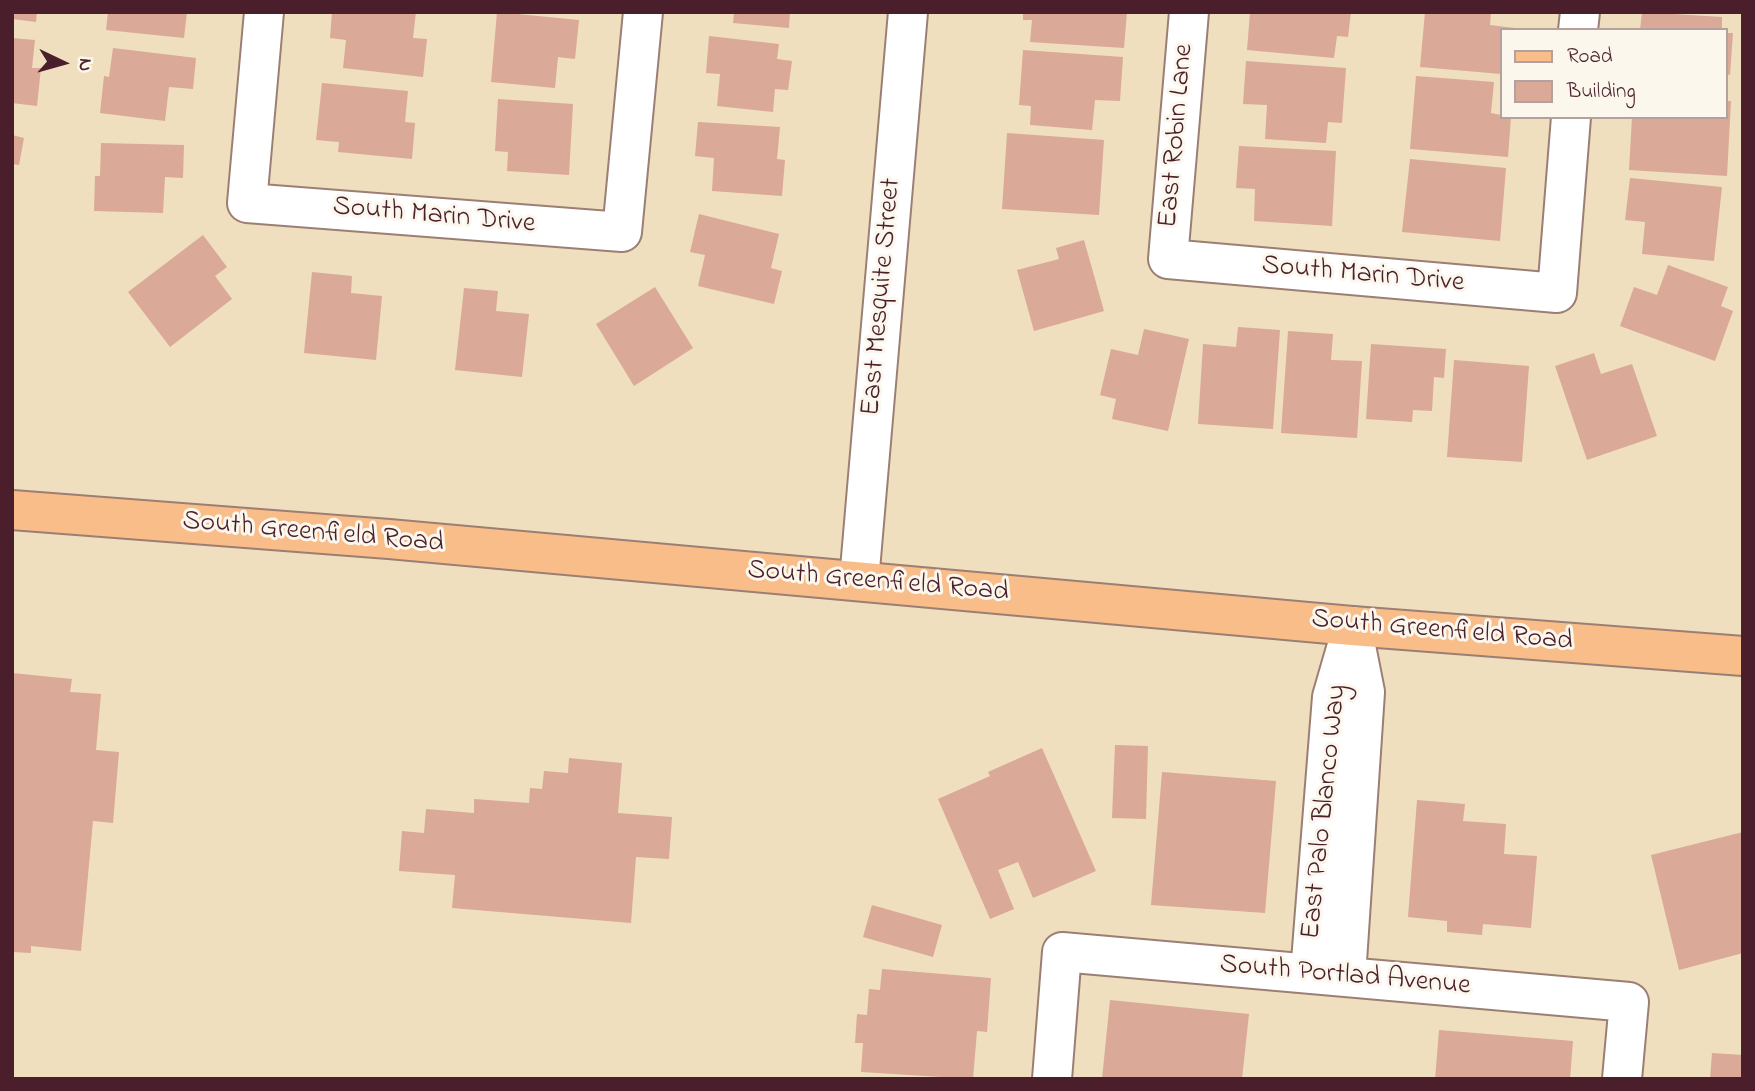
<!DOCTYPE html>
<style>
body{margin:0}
#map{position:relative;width:1755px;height:1091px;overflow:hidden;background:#efdfbe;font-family:"Indie Flower",sans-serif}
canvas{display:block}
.frame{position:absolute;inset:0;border:14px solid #4a1f2b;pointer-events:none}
.legend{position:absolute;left:1500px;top:28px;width:228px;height:91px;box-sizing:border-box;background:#fbf7ec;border:2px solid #b4a19f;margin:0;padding:9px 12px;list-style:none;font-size:21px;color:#4a1f2b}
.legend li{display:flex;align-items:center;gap:14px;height:35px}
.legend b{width:35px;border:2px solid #b4a19f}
.north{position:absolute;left:28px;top:28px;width:70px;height:70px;-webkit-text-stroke:5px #fbf7ec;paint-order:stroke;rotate:95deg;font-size:19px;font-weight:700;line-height:28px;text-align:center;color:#4a1f2b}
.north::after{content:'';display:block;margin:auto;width:24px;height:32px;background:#4a1f2b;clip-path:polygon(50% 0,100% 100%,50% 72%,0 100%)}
</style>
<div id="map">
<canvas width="1755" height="1091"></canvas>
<div class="frame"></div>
<ul class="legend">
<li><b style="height:9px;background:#f9bd89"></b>Road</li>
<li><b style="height:19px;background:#daa998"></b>Building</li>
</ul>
<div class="north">N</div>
</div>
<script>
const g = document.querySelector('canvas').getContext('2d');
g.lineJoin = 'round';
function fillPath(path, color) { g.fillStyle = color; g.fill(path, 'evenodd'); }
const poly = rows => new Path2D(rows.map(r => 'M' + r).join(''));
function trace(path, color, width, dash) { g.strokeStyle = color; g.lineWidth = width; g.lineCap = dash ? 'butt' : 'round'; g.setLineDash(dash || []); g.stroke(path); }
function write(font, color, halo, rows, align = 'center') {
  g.font = font + ' "Indie Flower",sans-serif'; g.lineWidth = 6; g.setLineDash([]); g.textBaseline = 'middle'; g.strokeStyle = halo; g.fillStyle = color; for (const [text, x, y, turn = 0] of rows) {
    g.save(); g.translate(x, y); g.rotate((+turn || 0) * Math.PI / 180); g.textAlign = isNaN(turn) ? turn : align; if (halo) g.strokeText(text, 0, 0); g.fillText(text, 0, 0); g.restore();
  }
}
const building = poly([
 [12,12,37,12,36,22,12,19],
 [108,12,187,12,184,38,106,30],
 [332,12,416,12,413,38,427,39,423,77,343,68,346,40,330,38],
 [497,12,579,20,575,59,558,57,555,88,491,82],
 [734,12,790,12,789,28,733,23],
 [1023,12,1127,12,1124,48,1030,42,1032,20,1023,20],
 [1250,12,1351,12,1348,37,1337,36,1334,58,1247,50],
 [1425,12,1491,12,1490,25,1515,28,1501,30,1501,74,1420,67],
 [1642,12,1722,17,1722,30,1640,30],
 [1725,33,1733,33,1730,75,1725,74],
 [709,36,779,44,777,59,792,61,788,90,775,89,773,112,717,106,720,74,706,73],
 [12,38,35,40,32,68,41,68,37,106,12,103],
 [113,48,196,58,193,89,169,87,165,121,100,113,104,76,109,77],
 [1023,50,1123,57,1120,101,1095,100,1092,130,1030,125,1031,106,1019,105],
 [1246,61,1346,68,1342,123,1328,122,1326,143,1265,139,1267,105,1243,104],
 [1416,76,1494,82,1491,113,1511,117,1508,157,1410,149],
 [322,83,408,91,405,122,415,123,412,159,338,152,339,142,316,140],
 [498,99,573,104,569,175,507,171,508,152,495,151],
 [1725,101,1731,101,1727,176,1629,170,1632,117,1725,117],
 [698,122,780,127,777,159,785,160,782,196,712,191,714,158,695,156],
 [1007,133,1104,140,1099,215,1002,209],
 [12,135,24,138,19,165,12,164],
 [101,143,184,145,183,178,165,177,163,213,94,211,95,176,100,176],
 [1239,146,1336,151,1332,226,1254,221,1255,189,1236,188],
 [1410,159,1506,168,1500,241,1402,232],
 [1630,178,1722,187,1714,261,1642,254,1645,222,1625,220],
 [699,214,779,234,771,268,782,271,774,304,698,286,705,255,690,252],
 [203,235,227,267,215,276,232,299,170,347,128,292],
 [1084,240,1104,311,1034,331,1017,270,1059,259,1056,248],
 [1668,265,1728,287,1721,306,1733,311,1715,361,1620,326,1634,287,1657,295],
 [312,272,352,276,351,293,382,296,376,360,304,353],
 [655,287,693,348,634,386,596,324],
 [464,288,498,291,496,311,529,314,522,377,455,370],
 [1238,327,1280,330,1273,429,1198,424,1203,344,1236,347],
 [1144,329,1189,339,1168,431,1112,419,1116,399,1100,395,1111,349,1138,355],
 [1288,331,1333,334,1331,360,1362,361,1357,438,1281,433],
 [1371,344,1446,349,1444,378,1434,377,1432,411,1413,410,1412,422,1366,419],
 [1594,353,1601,374,1632,364,1657,436,1587,460,1555,366],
 [1454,360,1529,366,1522,462,1447,457],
 [12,673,72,679,70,692,101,694,96,750,119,752,113,823,93,821,81,951,31,946,31,953,12,952],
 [1115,745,1148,746,1146,819,1112,818],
 [1042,748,1096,871,1033,898,1018,862,998,870,1014,909,990,919,938,799,990,776,988,772],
 [569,758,622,763,618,813,672,817,669,859,636,857,631,923,452,908,455,875,399,871,402,831,424,833,426,809,474,813,474,799,529,803,530,788,542,789,544,771,568,773],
 [1162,772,1276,781,1265,913,1151,905],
 [1417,800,1465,804,1463,821,1506,824,1504,854,1537,856,1531,928,1483,924,1482,935,1447,932,1447,921,1408,917],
 [1743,832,1743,953,1679,970,1651,855],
 [872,905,942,925,933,957,863,937],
 [882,969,991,978,987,1032,977,1031,973,1079,861,1072,863,1043,855,1043,857,1014,867,1015,869,989,880,990],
 [1110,1000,1249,1014,1242,1079,1102,1079],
 [1439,1030,1573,1041,1570,1079,1435,1079],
 [1712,1053,1743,1055,1743,1079,1710,1079]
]);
const minor = poly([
 [264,12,247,203,622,232,643,12],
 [1189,12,1168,259,1557,293,1571,117],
 [1578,30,1580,12],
 [859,581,908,12],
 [1310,974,1332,697,1350,635],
 [1346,976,1365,692,1352,626],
 [1052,1079,1062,952,1629,1002,1622,1079]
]);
const major = poly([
 [12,510,389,539,1352,626,1743,656]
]);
const streetNames = [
 ["East Robin Lane",1178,136,-85],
 ["South Marin Drive",434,217,5],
 ["South Marin Drive",1363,276,5],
 ["East Mesquite Street",883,297,-85],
 ["South Greenfield Road",313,534,5],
 ["South Greenfield Road",878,583,5],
 ["South Greenfield Road",1442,632,5],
 ["East Palo Blanco Way",1326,812,-84],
 ["South Portlad Avenue",1345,977,5]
];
fillPath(building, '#daa998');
trace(minor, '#9c7f74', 42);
trace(major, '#9c7f74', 42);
trace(minor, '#fff', 38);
trace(major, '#f9bd89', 38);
write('28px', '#4a1f2b', '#fbf7ec', streetNames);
</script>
